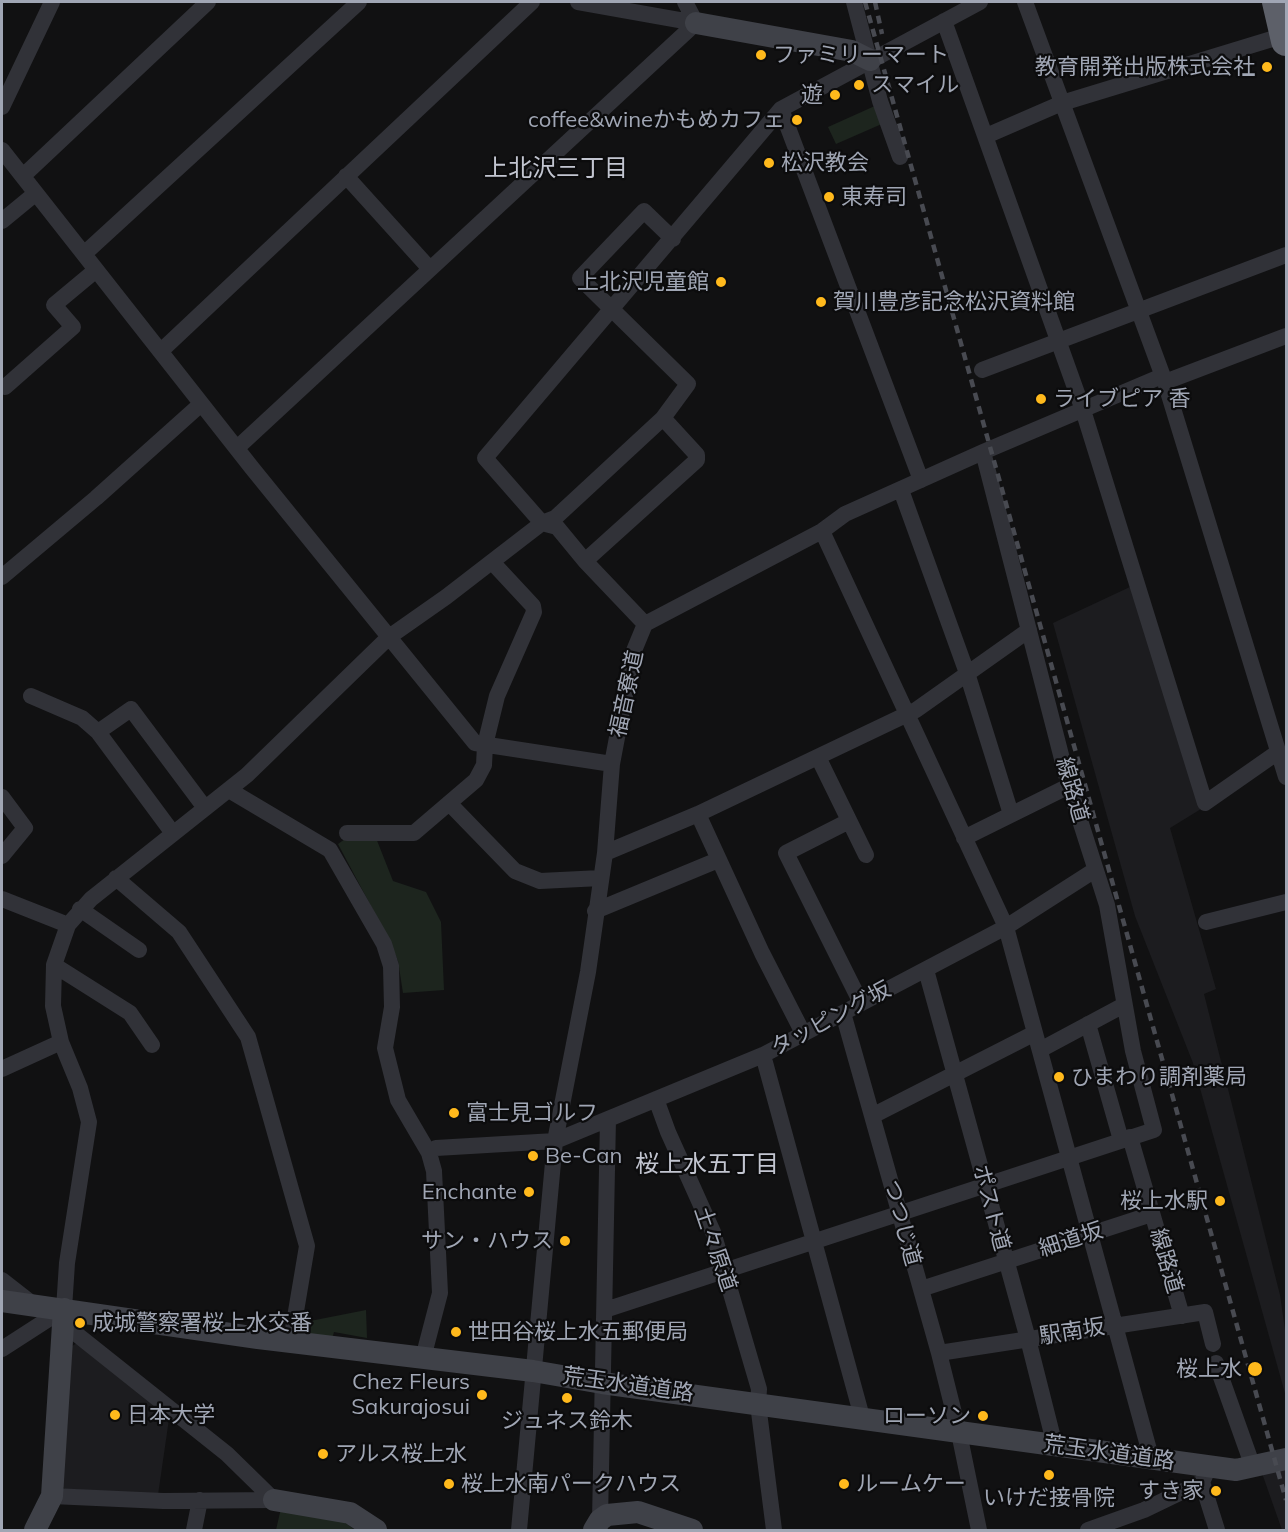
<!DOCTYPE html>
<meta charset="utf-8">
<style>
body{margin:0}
#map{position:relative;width:1288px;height:1532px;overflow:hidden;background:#111112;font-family:Mulish,sans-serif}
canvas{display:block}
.frame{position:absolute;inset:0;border:3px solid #a0a6b4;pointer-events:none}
</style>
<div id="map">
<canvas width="1288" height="1532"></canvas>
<div class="frame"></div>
</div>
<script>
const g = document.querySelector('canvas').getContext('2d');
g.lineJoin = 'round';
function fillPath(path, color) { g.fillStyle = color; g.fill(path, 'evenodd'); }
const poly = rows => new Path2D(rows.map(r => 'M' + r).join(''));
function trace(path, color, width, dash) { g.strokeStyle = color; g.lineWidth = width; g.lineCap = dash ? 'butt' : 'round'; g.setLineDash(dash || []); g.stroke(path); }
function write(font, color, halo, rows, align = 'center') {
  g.font = font + ' Mulish,"Noto Sans JP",sans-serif'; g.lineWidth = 4.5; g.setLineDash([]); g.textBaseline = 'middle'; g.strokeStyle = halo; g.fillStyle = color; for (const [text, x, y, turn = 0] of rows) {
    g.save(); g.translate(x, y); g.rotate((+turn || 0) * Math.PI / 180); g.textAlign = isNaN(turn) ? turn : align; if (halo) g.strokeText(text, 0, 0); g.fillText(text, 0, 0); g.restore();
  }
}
const built = poly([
 [1132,586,1201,809,1170,828,1216,989,1204,994,1280,1295,1286,1337,1286,1397,1193,1063,1135,916,1053,623],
 [79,1342,165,1411,169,1419,158,1495,65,1489,56,1480,72,1346],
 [1286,1450,1286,1530,1282,1530,1257,1459]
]);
const green = poly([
 [877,105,884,123,836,144,828,127],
 [376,838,393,881,426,892,441,922,444,990,403,993,398,961,389,940,338,844,345,839],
 [366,1310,367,1338,334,1332,332,1339,304,1335,305,1322],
 [281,1508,344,1522,355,1530,276,1530]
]);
const street = poly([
 [578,2,696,23],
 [685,2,696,23],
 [854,2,880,101,900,157],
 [1025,2,1165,382,1286,777],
 [944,21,1083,410,1205,803,1278,752],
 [2,107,52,2],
 [781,109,921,480],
 [986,136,1062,103,1285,35],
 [2,150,252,468,475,743,612,764],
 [23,176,208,2],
 [346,176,430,269],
 [2,221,36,193],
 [84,254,359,2],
 [161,351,532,2],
 [982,370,1286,255],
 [1165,382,1286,336],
 [5,387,73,327,54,305,96,270],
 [237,448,696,23],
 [901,490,967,673,1011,814],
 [822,531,1006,927,1151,1457],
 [585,561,697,460,697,455,663,418],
 [2,577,96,498,201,404],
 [645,624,585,561,557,527,542,523,485,458,781,109,980,2],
 [31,696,82,718,98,732,172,832],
 [98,732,131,709,205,808],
 [818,757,866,855],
 [229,790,330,850,384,944,391,966,392,1007,385,1048,398,1100,429,1153,434,1171,440,1293,423,1358],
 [2,797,25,828,2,856],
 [449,803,515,871,540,881,601,878],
 [698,814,762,953,803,1033],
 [849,821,786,853,861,1003],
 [347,833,414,833,476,780,484,765,485,745,497,696,534,612,533,606,493,563],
 [964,838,1069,786],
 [605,853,698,814,916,710,1029,630],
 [116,878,179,932,248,1037,307,1246,291,1341],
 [2,899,68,925],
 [80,909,139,950],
 [595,911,718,860],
 [1206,922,1286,902],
 [54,965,130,1013,152,1045],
 [926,970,1028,1339,1055,1446],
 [843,1013,939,1353,959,1433,979,1530],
 [1088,1024,1121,1140],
 [1040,1050,1124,1005],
 [763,1055,862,1417],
 [2,1069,61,1042],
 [656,1099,668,1132,713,1232,759,1389,758,1404,774,1530],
 [874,1115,1035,1033],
 [1130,1137,1182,1316],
 [436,1148,555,1141,763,1055,1006,927,1095,870],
 [2,1280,34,1305],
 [921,1289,1152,1214],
 [605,1310,1154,1130,1133,1051,1107,905,1069,786,983,452],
 [65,1325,227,1454,274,1500],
 [2,1349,64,1309,67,1263,89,1122,80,1088,61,1042,53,1006,54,965,68,925,91,899,247,775,389,637,446,597,542,523,555,518,663,418,688,384,580,278,644,211,673,239],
 [939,1353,1205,1312,1213,1344],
 [1216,1363,1253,1467],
 [1202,1482,1217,1530],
 [52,1496,163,1501,274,1500],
 [600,1520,608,1119],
 [194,1530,200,1500],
 [519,1530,555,1141,588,972,605,853,612,764,633,653,645,624,822,531,845,514,983,452,1162,376],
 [1088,1530,1144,1510,1202,1482,1209,1467]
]);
const secondary = poly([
 [696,23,852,51,870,60],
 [2,1301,258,1338,533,1371,602,1383,1236,1470,1286,1459],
 [274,1500,350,1513,376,1530],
 [35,1530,52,1496,64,1309],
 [594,1530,600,1520,607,1515,638,1512,692,1530]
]);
const highway = poly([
 [1277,2,1286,41]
]);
const rail = poly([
 [865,2,1286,1500],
 [875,2,882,34]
]);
const markers = [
 [761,55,6,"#ffb91c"],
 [1267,67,6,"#ffb91c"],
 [859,85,6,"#ffb91c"],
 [835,95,6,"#ffb91c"],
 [797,120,6,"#ffb91c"],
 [769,163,6,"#ffb91c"],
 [829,197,6,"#ffb91c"],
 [721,282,6,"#ffb91c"],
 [821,302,6,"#ffb91c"],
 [1041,399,6,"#ffb91c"],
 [1059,1077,6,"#ffb91c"],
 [454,1113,6,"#ffb91c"],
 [533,1156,6,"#ffb91c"],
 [529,1192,6,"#ffb91c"],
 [1220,1201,6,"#ffb91c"],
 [565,1241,6,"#ffb91c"],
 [80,1323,6,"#ffb91c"],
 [456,1332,6,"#ffb91c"],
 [1255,1369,8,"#ffb91c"],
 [482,1395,6,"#ffb91c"],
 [567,1398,6,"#ffb91c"],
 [115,1415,6,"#ffb91c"],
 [983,1416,6,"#ffb91c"],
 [323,1454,6,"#ffb91c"],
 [1049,1475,6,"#ffb91c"],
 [449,1484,6,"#ffb91c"],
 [844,1484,6,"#ffb91c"],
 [1216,1491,6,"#ffb91c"]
];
const poiNames = [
 ["ファミリーマート",773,55],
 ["教育開発出版株式会社",1255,67,"right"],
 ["スマイル",871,85],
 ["遊",823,95,"right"],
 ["coffee&wineかもめカフェ",785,120,"right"],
 ["松沢教会",781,163],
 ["東寿司",841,197],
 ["上北沢児童館",709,282,"right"],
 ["賀川豊彦記念松沢資料館",833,302],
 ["ライブピア 香",1053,399],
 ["ひまわり調剤薬局",1071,1077],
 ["富士見ゴルフ",466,1113],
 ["Be-Can",545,1156],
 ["Enchante",517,1192,"right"],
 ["桜上水駅",1208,1201,"right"],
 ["サン・ハウス",553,1241,"right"],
 ["成城警察署桜上水交番",92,1323],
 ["世田谷桜上水五郵便局",468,1332],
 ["桜上水",1242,1369,"right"],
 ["Chez Fleurs",470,1382,"right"],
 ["Sakurajosui",470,1407,"right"],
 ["日本大学",127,1415],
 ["ローソン",971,1416,"right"],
 ["ジュネス鈴木",567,1421,"center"],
 ["アルス桜上水",335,1454],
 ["桜上水南パークハウス",461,1484],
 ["ルームケー",856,1484],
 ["すき家",1204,1491,"right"],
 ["いけだ接骨院",1049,1498,"center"]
];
const streetNames = [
 ["福音寮道",627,694,-78],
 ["線路道",1072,790,74],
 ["タッピング坂",831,1019,-28],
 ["ポスト道",991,1208,75],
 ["つつじ道",902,1223,75],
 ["細道坂",1071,1240,-18],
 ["土々原道",715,1249,71],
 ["線路道",1166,1261,74],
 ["駅南坂",1072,1332,-9],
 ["荒玉水道道路",628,1385,8],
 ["荒玉水道道路",1109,1453,8]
];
const neighbourhoodNames = [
 ["上北沢三丁目",556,169],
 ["桜上水五丁目",707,1165]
];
fillPath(built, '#1c1c1f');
fillPath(green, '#1d251e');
trace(street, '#313238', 16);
trace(secondary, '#3f4148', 22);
trace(highway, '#5d6069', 30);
trace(rail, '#484a51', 4.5, [8, 6]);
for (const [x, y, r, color] of markers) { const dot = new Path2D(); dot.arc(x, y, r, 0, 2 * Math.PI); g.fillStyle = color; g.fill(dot); trace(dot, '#0c0c0d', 2); }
write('22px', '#a0a6b4', '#0c0c0d', poiNames, 'left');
write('22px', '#a0a6b4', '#0c0c0d', streetNames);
write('24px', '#c2c5d0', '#0c0c0d', neighbourhoodNames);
</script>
